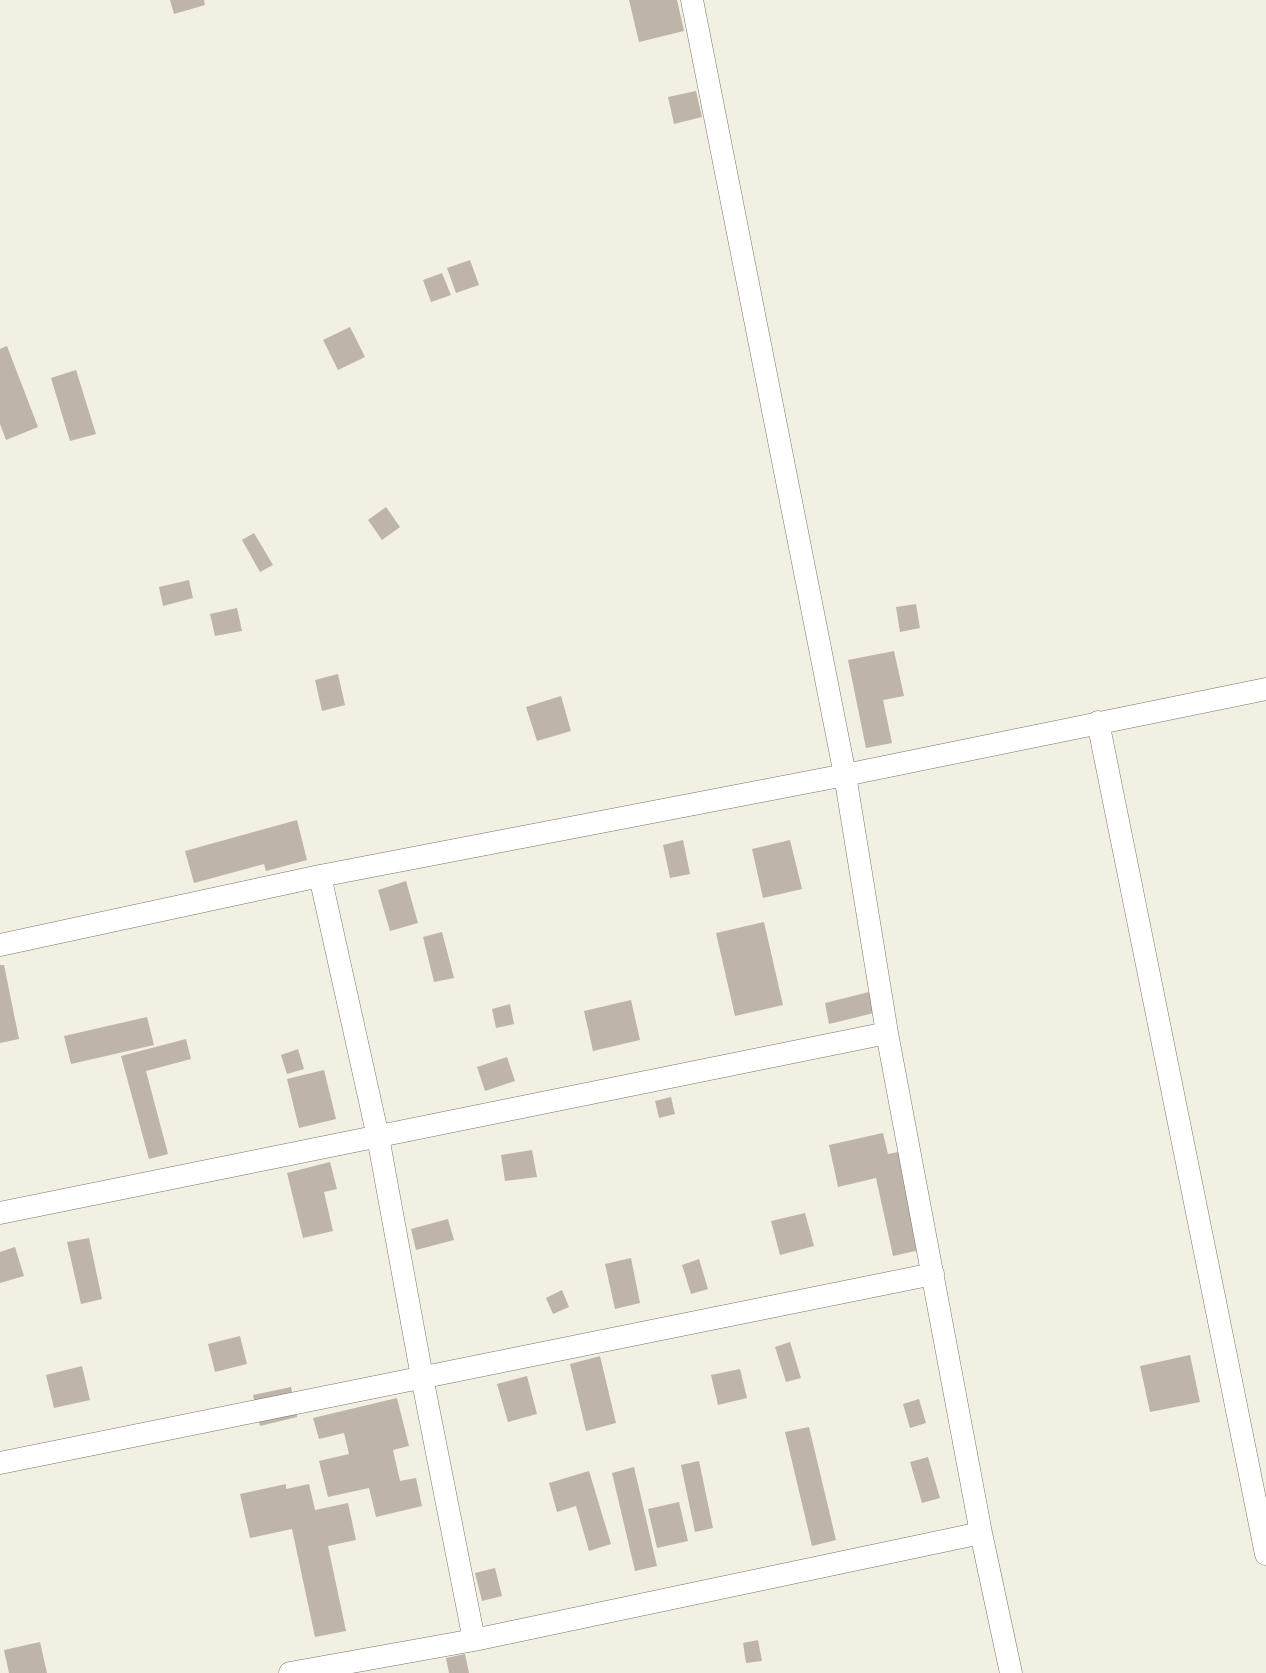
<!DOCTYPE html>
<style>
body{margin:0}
canvas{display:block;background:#f2f0e2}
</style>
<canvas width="1266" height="1673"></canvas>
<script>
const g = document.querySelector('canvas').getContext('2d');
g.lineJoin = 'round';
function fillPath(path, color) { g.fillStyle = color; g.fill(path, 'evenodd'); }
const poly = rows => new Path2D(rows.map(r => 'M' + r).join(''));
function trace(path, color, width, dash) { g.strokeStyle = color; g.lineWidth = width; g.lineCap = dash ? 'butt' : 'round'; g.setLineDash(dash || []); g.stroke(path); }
const building = poly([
 [170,0,204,0,205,5,174,14],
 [629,0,677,0,684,31,639,42],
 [696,91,702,117,674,124,668,97],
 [470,260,479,285,456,293,447,268],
 [442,273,451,295,431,302,423,280],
 [350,327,365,357,338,370,323,340],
 [7,346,38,427,6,440,0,424,0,349],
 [76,370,96,434,70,441,51,378],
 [386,507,400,527,382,540,368,520],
 [254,533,273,565,260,572,242,540],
 [189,580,193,598,163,606,159,587],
 [916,604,920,628,900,632,896,607],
 [237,608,242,631,215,636,210,614],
 [894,651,904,696,883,700,892,743,866,748,848,660],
 [338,674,345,705,322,711,315,680],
 [561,696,571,731,537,741,526,707],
 [297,820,307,860,266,871,264,864,194,883,185,851],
 [683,840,690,874,670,878,663,845],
 [790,840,802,889,763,898,752,849],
 [406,881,418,923,390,931,378,890],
 [764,922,783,1005,735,1016,716,933],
 [442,932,454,978,434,982,423,937],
 [0,965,4,965,19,1039,0,1043],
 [869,992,874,1013,829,1024,825,1003],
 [631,1000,640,1040,593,1051,584,1011],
 [510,1004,514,1024,496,1028,492,1009],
 [147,1017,154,1045,71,1064,64,1036],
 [186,1039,191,1059,146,1071,168,1154,149,1159,121,1056],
 [298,1049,304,1069,287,1074,281,1055],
 [507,1057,515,1081,485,1091,477,1067],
 [324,1070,336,1119,299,1128,287,1079],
 [671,1097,675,1114,659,1118,655,1101],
 [883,1133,888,1154,898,1152,920,1250,893,1256,876,1178,838,1187,829,1145],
 [532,1150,537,1177,505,1181,501,1155],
 [330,1162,337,1189,324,1192,333,1231,303,1238,287,1173],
 [805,1213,814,1246,780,1255,771,1221],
 [448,1219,454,1240,416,1250,411,1229],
 [89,1238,102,1299,81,1304,67,1242],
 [15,1247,24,1276,0,1283,0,1252],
 [631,1258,640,1303,615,1309,605,1264],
 [699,1259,708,1289,691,1294,682,1265],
 [562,1290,569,1307,553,1314,546,1298],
 [240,1336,247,1364,215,1372,208,1344],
 [790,1342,801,1378,786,1382,775,1347],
 [1190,1355,1200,1402,1150,1412,1140,1366],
 [600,1356,616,1423,586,1431,570,1364],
 [82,1366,90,1400,54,1408,46,1375],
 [740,1369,747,1398,718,1405,711,1375],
 [527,1376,537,1414,508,1422,497,1384],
 [291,1387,297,1417,260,1426,253,1395],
 [397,1398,409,1446,393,1450,400,1481,416,1478,422,1506,376,1517,369,1488,328,1497,319,1461,349,1454,344,1433,319,1439,313,1418],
 [919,1399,926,1423,910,1428,903,1404],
 [809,1427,836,1540,812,1546,785,1432],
 [928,1457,940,1498,922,1503,910,1462],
 [699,1461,713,1528,695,1532,681,1465],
 [634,1467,657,1566,635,1571,612,1473],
 [589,1471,611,1544,589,1551,576,1506,557,1512,549,1483],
 [286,1484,286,1489,309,1484,315,1510,348,1503,356,1540,328,1546,346,1631,315,1637,292,1529,250,1538,240,1494],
 [679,1502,688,1541,657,1548,648,1509],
 [495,1568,502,1596,482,1601,475,1573],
 [758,1640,762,1661,746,1663,743,1643],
 [40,1642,47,1673,9,1673,4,1650],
 [465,1654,469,1673,449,1673,446,1658]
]);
const street = poly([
 [692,0,845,775,887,1033,981,1533,1011,1673],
 [1098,722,1266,1554],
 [320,876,378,1137,422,1377,474,1640],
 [0,945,320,876,845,775,1266,689],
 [0,1213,887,1033],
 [0,1463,933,1274],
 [290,1673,474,1640,981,1533]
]);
fillPath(building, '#beb4aa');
trace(street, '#777569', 23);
trace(street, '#fff', 22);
</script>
